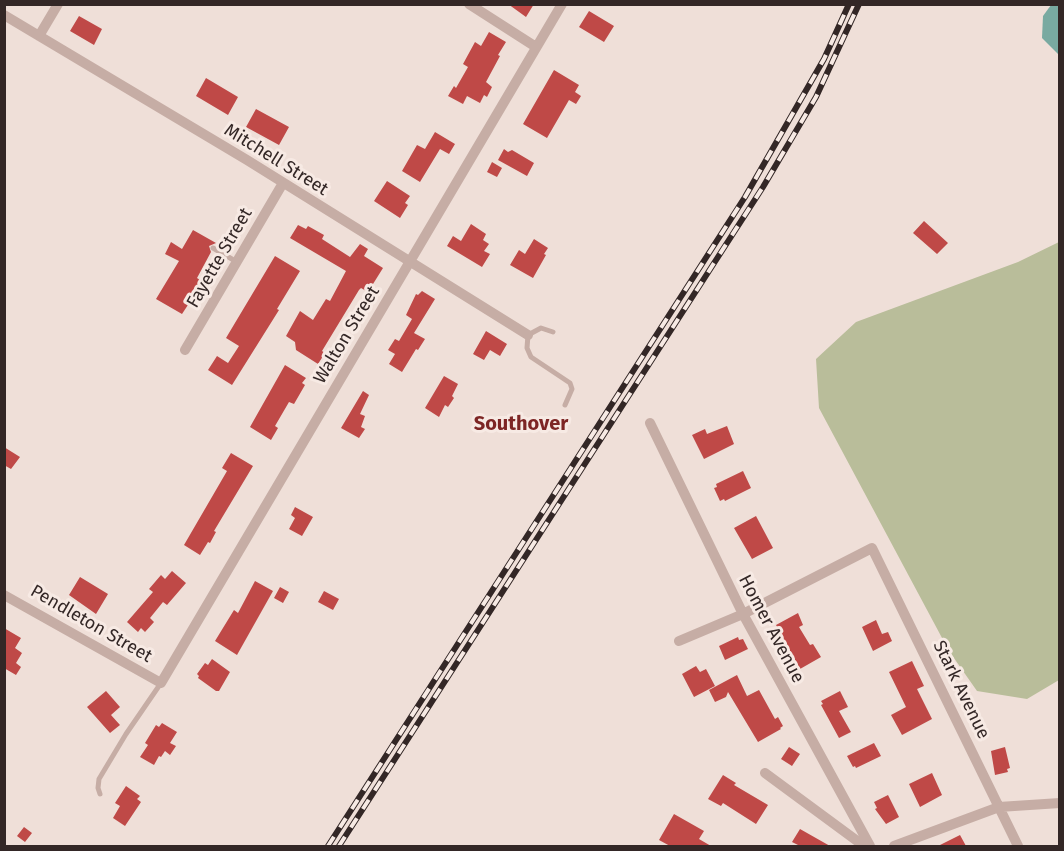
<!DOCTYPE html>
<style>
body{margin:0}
#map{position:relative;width:1064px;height:851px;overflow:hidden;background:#efdfd8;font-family:"Fira Sans",sans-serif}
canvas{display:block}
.frame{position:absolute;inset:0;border:6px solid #332726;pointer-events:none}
</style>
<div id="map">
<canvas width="1064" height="851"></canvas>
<div class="frame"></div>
</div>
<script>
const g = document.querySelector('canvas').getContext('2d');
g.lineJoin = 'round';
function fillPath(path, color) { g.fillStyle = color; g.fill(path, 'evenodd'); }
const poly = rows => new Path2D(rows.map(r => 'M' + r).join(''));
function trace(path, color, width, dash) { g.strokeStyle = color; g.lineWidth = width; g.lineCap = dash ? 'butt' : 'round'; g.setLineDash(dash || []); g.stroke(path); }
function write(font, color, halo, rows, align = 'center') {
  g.font = font + ' "Fira Sans",sans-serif'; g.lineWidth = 6; g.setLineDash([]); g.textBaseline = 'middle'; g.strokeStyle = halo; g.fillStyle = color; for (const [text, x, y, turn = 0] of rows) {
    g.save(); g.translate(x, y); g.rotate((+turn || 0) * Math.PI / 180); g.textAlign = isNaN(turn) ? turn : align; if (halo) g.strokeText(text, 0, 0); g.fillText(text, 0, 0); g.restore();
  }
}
const green = poly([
 [1059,242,1059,680,1027,699,977,691,949,651,819,408,816,359,856,322,1018,262]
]);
const water = poly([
 [1051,5,1059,5,1059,55,1042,38,1043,16]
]);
const building = poly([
 [508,4,534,4,526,17],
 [589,11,614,26,604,42,579,27],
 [79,16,102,29,94,45,70,31],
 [489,32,506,42,498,55,500,56,486,82,492,87,487,97,484,95,480,103,467,96,463,104,448,96,454,86,456,88,468,67,463,64,475,42,481,46],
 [554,70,579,85,575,92,581,96,576,104,569,100,547,138,523,124],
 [206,78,238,97,228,115,196,96],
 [256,109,289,127,279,145,246,127],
 [435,132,455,144,449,154,440,149,420,182,402,171,417,145,425,149],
 [504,149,508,152,512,150,534,163,527,176,498,160],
 [492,162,502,168,497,177,487,172],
 [387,181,410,196,405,203,408,205,400,218,374,201],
 [924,221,948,243,937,254,913,233],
 [471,224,486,234,483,240,489,244,484,251,490,254,482,267,447,246,453,236,461,241],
 [298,225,306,229,308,226,324,235,322,239,350,257,360,244,368,249,364,256,383,268,368,292,361,288,359,290,322,351,325,353,318,364,296,350,295,342,286,336,300,311,313,320,326,299,330,301,346,271,290,238],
 [193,230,216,243,209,246,211,252,197,278,203,282,182,314,156,299,179,261,165,254,171,242,182,249],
 [534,239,548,248,544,254,546,255,533,278,510,265,519,250,525,254],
 [275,256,300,271,277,309,279,310,232,385,208,370,217,356,228,363,239,346,226,338],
 [422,291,435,299,414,333,425,339,418,350,416,349,402,372,389,364,395,354,388,350,395,339,399,341,412,319,406,315,416,294,418,295],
 [486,331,507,344,500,356,490,350,484,360,473,354],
 [285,365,306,378,302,383,305,385,294,404,289,402,275,426,278,428,271,440,250,427],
 [444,376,458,384,452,396,454,398,448,407,445,405,439,417,425,408],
 [363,391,369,395,360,414,365,416,361,427,365,429,359,438,341,428],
 [727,426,734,444,704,459,692,435,705,429,707,434],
 [4,447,20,457,11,469,4,465],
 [231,453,253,466,214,531,216,532,210,543,208,542,200,555,184,545,227,471,222,468],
 [743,471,751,488,725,501,724,499,720,501,714,488,717,487,716,484],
 [295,507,313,517,302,536,289,529,295,518,291,515],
 [756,516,773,548,752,559,734,528],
 [172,571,186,583,167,605,163,602,150,618,154,622,145,632,141,628,138,632,127,622,153,592,149,589,161,575,165,579],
 [80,577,108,594,96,614,69,595],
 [255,581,273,591,237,655,215,641,234,610,238,613],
 [280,587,289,592,283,603,274,598],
 [324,591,339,599,333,610,318,602],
 [798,613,803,625,799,627,810,645,813,644,821,657,800,669,776,625],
 [876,620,882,634,888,632,892,641,873,651,862,627],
 [4,628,21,638,15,648,22,653,16,663,21,667,16,675,4,668],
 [738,637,739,640,743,639,748,649,725,660,719,646],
 [212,659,230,672,219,691,216,691,198,678,199,676,197,674,205,663,208,665],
 [912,661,924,686,917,689,932,719,902,735,891,715,906,707,889,672],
 [696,666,700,672,706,669,715,686,694,697,682,674],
 [737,675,747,696,759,690,775,719,778,717,783,726,780,728,781,729,758,742,728,692,726,697,715,702,709,690],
 [106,691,120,707,111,715,120,725,110,733,87,707],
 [840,691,848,707,839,711,851,732,839,738,821,705,823,704,821,701],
 [162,723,177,732,170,743,176,746,170,755,165,751,161,757,159,756,154,765,140,757,148,745,145,743,156,725,159,727],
 [874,743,881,756,856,768,855,766,853,767,847,756],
 [789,747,800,754,792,766,781,759],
 [1005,747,1010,768,1007,769,1008,772,995,775,991,751],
 [932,773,942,795,920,807,909,784],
 [723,775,736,783,734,785,768,805,756,824,723,803,721,806,708,799],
 [126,786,140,796,137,799,141,802,125,826,113,818,120,806,115,803],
 [888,795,899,817,886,824,875,809,877,808,874,802],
 [674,814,704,831,699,839,711,846,670,846,659,840],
 [24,827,32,833,25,842,17,836],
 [800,829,830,846,800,846,792,842],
 [960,835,966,846,938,846]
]);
const service = poly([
 [213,248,237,262],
 [553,332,541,328,528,335,527,348,531,357,570,383,572,389,565,405],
 [100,794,98,788,99,779,126,734,161,683]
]);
const minor = poly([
 [469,4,536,47],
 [4,15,247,160,528,335],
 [39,36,58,4],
 [185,350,283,183],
 [650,423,743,614,870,846],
 [4,595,161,683,562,4],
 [679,641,743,614,872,548,1018,846],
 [765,773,864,846],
 [894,846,999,807,1060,803]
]);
const rail = poly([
 [328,846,745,197,824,59,849,4],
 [339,846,763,187,816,97,859,4]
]);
const streetNames = [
 ["Mitchell Street",276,160,32],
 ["Fayette Street",220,258,-60],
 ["Walton Street",347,335,-59],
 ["Pendleton Street",91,624,30],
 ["Homer Avenue",771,629,62],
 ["Stark Avenue",961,690,64]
];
const neighbourhoodNames = [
 ["Southover",521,424]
];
fillPath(green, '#b9bd9a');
fillPath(water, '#79aaa1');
fillPath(building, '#bf4947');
trace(service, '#c6ada5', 5);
trace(minor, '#c6ada5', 10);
trace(rail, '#332726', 6);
trace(rail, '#f7eae4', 4, [11]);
write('18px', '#332726', '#f7eae4', streetNames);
write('bold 20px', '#7d2524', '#f7eae4', neighbourhoodNames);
</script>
